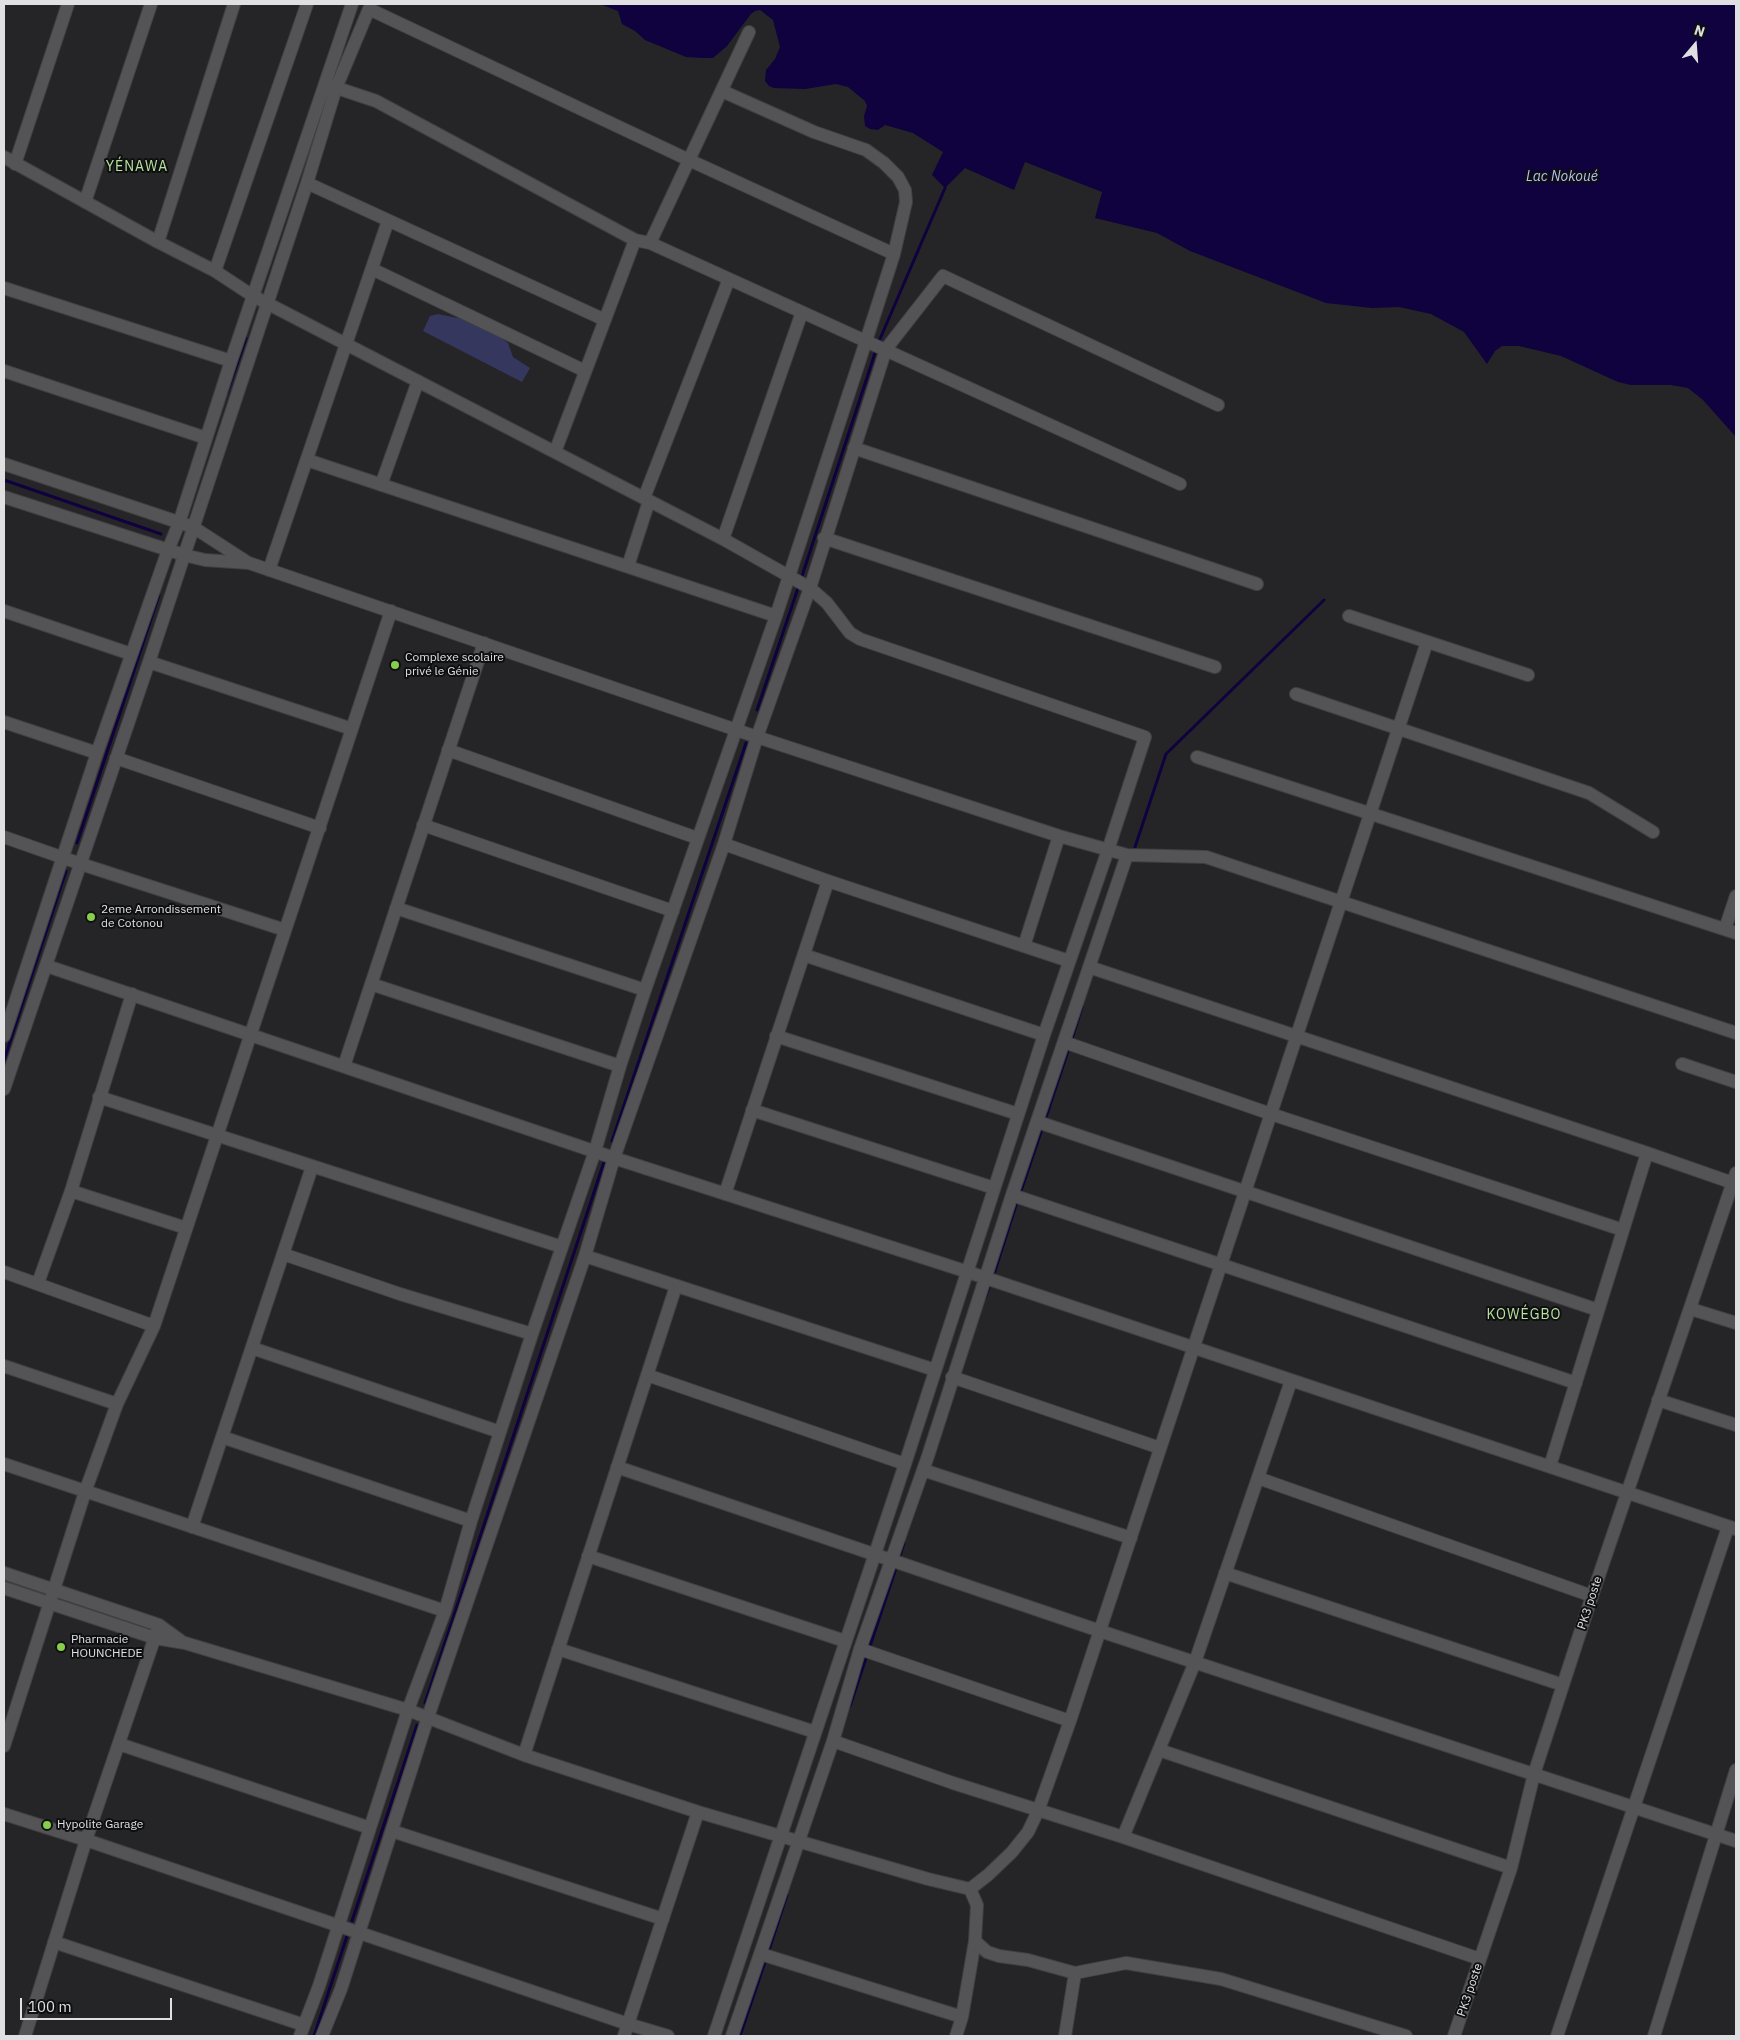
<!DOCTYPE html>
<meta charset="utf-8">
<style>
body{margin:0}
#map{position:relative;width:1740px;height:2040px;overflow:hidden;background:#252528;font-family:"IBM Plex Sans",sans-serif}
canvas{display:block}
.frame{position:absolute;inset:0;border:5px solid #e0e0e2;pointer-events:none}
.north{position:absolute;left:1670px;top:20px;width:50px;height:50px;-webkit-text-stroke:4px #0e0f10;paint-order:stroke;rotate:18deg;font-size:14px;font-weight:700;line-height:20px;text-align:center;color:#e0e0e2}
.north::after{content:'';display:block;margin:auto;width:18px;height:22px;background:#e0e0e2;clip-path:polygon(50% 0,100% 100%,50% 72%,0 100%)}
.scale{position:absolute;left:20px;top:1998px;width:152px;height:22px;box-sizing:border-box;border:2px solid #e0e0e2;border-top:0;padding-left:6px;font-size:15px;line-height:18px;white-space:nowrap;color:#e0e0e2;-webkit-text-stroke:4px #0e0f10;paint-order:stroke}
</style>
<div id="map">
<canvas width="1740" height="2040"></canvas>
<div class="frame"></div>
<div class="north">N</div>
<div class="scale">100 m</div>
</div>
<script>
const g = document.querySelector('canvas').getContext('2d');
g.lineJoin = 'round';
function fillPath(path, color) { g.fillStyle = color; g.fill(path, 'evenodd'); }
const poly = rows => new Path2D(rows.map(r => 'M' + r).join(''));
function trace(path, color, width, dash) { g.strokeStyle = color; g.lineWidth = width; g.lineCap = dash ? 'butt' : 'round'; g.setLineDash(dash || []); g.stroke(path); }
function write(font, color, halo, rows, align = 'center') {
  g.font = font + ' "IBM Plex Sans",sans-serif'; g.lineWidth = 4; g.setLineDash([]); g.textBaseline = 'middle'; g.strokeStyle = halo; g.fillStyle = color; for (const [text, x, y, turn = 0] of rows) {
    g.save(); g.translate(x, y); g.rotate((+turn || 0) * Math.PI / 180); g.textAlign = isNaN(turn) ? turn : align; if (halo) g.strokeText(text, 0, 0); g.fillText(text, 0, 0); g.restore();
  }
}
const green = poly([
 [438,314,462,319,493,332,508,343,513,357,530,368,522,382,423,331,430,316]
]);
const water = poly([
 [600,4,1736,4,1736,437,1703,400,1688,388,1671,385,1631,385,1618,382,1561,356,1519,346,1502,346,1495,351,1487,364,1464,332,1431,314,1399,307,1372,308,1326,303,1190,251,1157,233,1095,218,1102,192,1025,162,1014,190,965,168,945,188,932,175,943,152,913,133,885,125,878,130,870,129,865,126,864,116,867,106,865,101,848,87,836,84,805,89,774,88,769,86,765,81,766,70,775,59,780,47,773,20,760,10,755,11,751,14,727,46,713,58,703,58,686,57,645,40,635,31,622,24,618,11]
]);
const stream = poly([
 [336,68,344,53],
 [880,339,945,188],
 [227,393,246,338],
 [4,480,161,534],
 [801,579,876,350],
 [757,710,799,585],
 [77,843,159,595],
 [1135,847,1166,754,1324,600],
 [1071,1042,1082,1007],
 [4,1060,66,871],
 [1045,1120,1069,1048],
 [612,1141,746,743],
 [1020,1194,1043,1126],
 [993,1277,1018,1199],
 [985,1298,991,1282],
 [899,1559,904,1543],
 [869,1649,897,1565],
 [425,1703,604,1162],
 [850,1706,867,1655],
 [352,1921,417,1725],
 [768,1953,787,1895],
 [314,2036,348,1933],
 [740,2036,766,1959]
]);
const minor = poly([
 [328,85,376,101,635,240,650,243,1180,484],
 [4,157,158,242,215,271,253,296,723,539,810,588,827,603,850,633,860,639,1145,737,1108,850,1044,1035,905,1464,714,2036],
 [15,164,68,4],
 [307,183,605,320],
 [85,202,151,4],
 [158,242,234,4],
 [650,243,749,32],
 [372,269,585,371],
 [215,271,307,4],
 [4,288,231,361],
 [4,371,206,438],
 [854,448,1257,584],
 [555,452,635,240],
 [307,460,776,616],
 [4,464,193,527,247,562],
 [381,485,418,381],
 [4,497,184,555,205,560,249,563,757,737,1059,836,1127,855,1206,857,1736,1033],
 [644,498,729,279],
 [824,538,1215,667],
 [723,539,802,312],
 [628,566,649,501],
 [269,570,388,221],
 [4,611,131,654],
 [1349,616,1528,675],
 [149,662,352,729],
 [1296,694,1589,793,1653,832],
 [4,722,97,753],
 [448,750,697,838],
 [1197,757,1736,933],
 [116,758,320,828],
 [423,825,673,911],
 [4,837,81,864,285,930],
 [724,844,828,881,1069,961],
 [396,908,645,990],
 [1725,929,1736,896],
 [1024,946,1059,836],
 [804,955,1044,1035],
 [47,966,614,1158,968,1272,1736,1529],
 [1089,967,1647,1153,1733,1183],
 [371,984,620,1066],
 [4,1036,97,753,168,550,179,523,231,361,352,4],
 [776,1036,1018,1114],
 [1064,1042,1271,1114,1623,1230],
 [1682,1064,1736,1082],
 [344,1066,484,643],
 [4,1089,149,662,307,183,336,88,369,9,689,160,894,254],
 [99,1097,562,1247],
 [752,1110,994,1188],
 [1038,1122,1598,1310],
 [71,1191,186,1228],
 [725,1194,828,881],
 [1012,1195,1576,1383],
 [283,1254,400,1294,532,1334],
 [585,1256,935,1370],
 [4,1272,154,1326],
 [38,1283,71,1191,132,994],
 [1691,1309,1736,1323],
 [252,1348,500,1432],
 [4,1366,117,1404],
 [647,1375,905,1464],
 [952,1377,1160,1448],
 [1658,1400,1736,1425],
 [222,1437,471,1521],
 [4,1464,445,1611],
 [1550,1466,1647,1153],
 [617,1467,1100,1631,1736,1841],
 [923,1470,1131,1538],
 [1258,1478,1592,1596],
 [192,1527,312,1167],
 [588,1556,845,1641],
 [4,1573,159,1625,181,1641],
 [1225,1573,1563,1685],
 [4,1588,155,1638,185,1643,408,1710,524,1755,698,1812,928,1879,970,1889,977,1905,975,1941,987,1952,999,1956,1028,1960,1075,1973,1126,1963,1221,1979,1406,2036],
 [558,1649,815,1732],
 [860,1649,1070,1721],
 [833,1741,953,1783,1123,1837,1480,1959],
 [119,1744,370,1828],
 [4,1746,85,1492,117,1404,154,1326,391,611],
 [1159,1750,1511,1868],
 [524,1755,676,1286],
 [4,1814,86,1840,628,2024,668,2036],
 [392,1831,663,1919],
 [1123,1837,1195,1662,1291,1381],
 [970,1889,988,1875,1012,1852,1028,1832,1038,1811,1070,1721,1427,642],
 [54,1942,304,2025],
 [761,1954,962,2017],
 [25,2036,86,1840,159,1625],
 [300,2036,319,1986,408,1710,445,1611,471,1521,532,1334,595,1151,620,1066,645,990,776,616,866,341,894,254,906,202,905,190,898,177,884,163,866,150,814,132,722,91],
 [322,2036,341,1989,428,1717,585,1256,614,1158,724,844,757,737,810,588,886,349,943,276,1218,405],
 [624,2036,698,1812],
 [732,2036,833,1741,860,1649,928,1456,1012,1195,1127,855],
 [956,2036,962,2017,975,1941],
 [1065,2036,1075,1973],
 [1454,2036,1511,1868,1534,1774,1592,1596,1736,1173],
 [1557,2036,1728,1527],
 [1654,2036,1736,1770]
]);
const markers = [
 [395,665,5,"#87cf4b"],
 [91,917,5,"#87cf4b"],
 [61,1647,5,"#87cf4b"],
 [47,1825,5,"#87cf4b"]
];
const poiNames = [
 ["Complexe scolaire",405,658],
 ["privé le Génie",405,672],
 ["2eme Arrondissement",101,910],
 ["de Cotonou",101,924],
 ["Pharmacie",71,1640],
 ["HOUNCHEDE",71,1654],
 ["Hypolite Garage",57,1825]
];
const streetNames = [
 ["PK3 poste",1590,1603,-72],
 ["PK3 poste",1470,1990,-71]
];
const neighbourhoodNames = [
 ["YÉNAWA",137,167],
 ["KOWÉGBO",1524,1315]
];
const waterNames = [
 ["Lac Nokoué",1562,177]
];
fillPath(green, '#35375f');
fillPath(water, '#0f023e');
trace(stream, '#0f023e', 3);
trace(minor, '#404043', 14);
trace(minor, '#545457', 12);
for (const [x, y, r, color] of markers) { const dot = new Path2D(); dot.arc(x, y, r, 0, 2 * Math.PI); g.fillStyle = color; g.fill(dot); trace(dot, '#0e0f10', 2); }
write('12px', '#e0e0e2', '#0e0f10', poiNames, 'left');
write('12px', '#e0e0e2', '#0e0f10', streetNames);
g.letterSpacing = '1px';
write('14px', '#b9e29e', '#0e0f10', neighbourhoodNames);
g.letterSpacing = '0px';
write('italic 14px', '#b7bdf6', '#0e0f10', waterNames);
</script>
